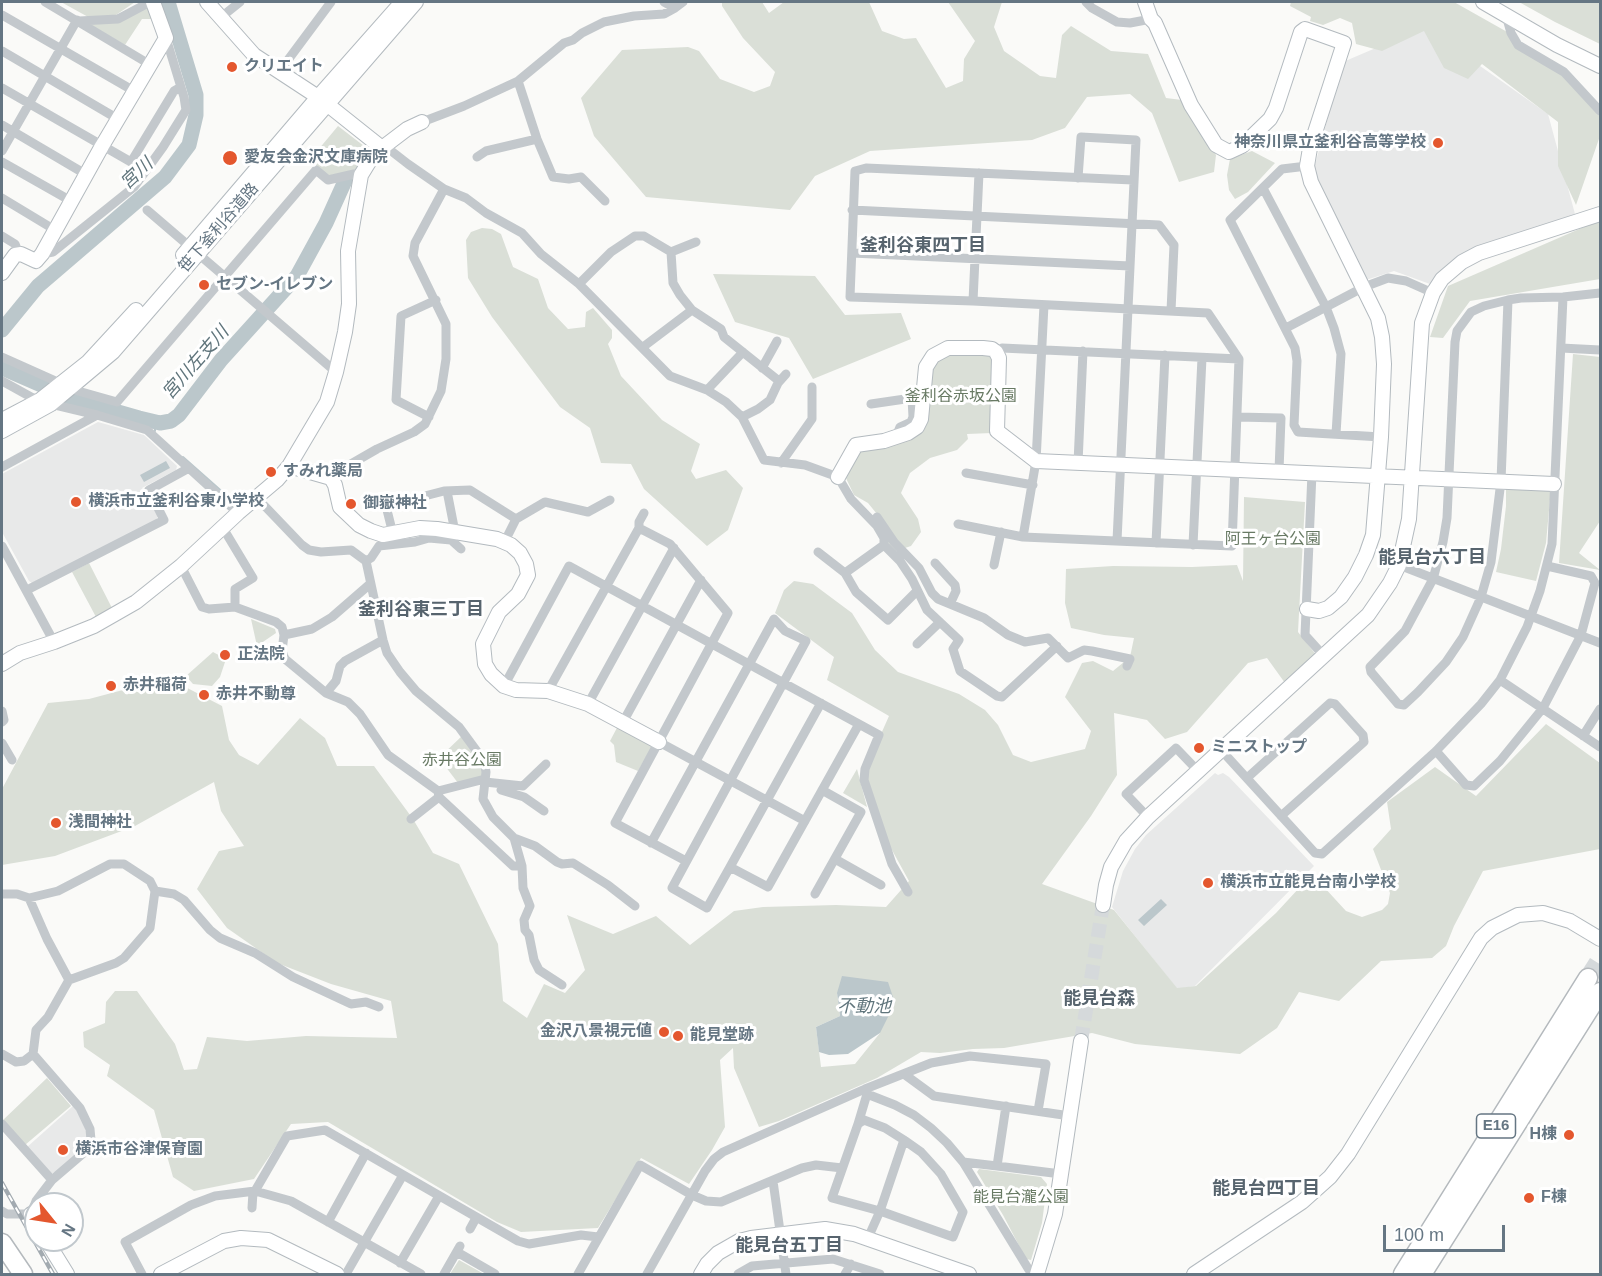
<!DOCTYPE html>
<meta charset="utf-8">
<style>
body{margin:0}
#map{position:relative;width:1602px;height:1276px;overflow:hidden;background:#fafaf8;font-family:Arial,sans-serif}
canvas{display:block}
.frame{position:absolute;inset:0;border:3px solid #657683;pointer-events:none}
.north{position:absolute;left:24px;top:1192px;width:60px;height:60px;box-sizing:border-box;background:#fff;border:2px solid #c1c8cd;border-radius:50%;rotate:120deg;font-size:16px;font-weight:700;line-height:24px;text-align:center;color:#657683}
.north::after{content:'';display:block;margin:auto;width:21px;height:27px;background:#e4572e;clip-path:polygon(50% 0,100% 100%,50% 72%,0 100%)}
.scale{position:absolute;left:1383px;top:1225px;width:122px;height:27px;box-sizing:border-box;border:3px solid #657683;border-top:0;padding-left:8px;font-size:18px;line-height:21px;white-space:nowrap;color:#657683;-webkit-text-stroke:4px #fff;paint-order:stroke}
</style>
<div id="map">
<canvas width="1602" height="1276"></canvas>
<div class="frame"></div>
<div class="north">N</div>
<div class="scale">100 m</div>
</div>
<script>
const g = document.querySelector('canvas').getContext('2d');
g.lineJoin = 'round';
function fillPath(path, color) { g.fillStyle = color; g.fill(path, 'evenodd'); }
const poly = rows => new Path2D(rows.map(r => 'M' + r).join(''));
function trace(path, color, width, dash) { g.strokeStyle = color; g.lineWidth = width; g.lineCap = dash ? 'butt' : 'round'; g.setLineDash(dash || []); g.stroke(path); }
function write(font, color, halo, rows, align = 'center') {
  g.font = font + ' Arial,"Noto Sans JP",sans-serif'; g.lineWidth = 6; g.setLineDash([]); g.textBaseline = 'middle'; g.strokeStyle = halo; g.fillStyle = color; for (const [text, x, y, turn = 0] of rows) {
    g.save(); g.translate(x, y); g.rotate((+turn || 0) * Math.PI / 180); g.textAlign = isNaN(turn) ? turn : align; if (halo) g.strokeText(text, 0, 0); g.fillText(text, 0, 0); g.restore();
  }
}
const built = poly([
 [1425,27,1548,114,1575,214,1457,257,1430,284,1394,271,1366,280,1313,172,1343,62],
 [98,422,144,435,177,466,176,470,142,488,158,516,156,520,32,583,29,581,2,532,2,474],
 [1215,773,1218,775,1223,773,1229,777,1314,866,1195,986,1177,989,1112,907,1123,871,1135,849,1146,835],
 [73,1106,79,1114,88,1135,88,1142,82,1150,57,1172,48,1174,26,1148]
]);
const green = poly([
 [61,2,135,2,116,15,90,18],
 [722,2,762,2,769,13,784,2,869,2,882,31,904,39,916,38,946,88,963,81,964,59,975,41,948,2,1002,2,994,27,1004,51,1040,76,1056,78,1062,35,1071,26,1111,51,1148,54,1166,98,1182,100,1216,155,1214,172,1179,182,1152,113,1130,94,1087,97,1065,128,1032,140,870,151,815,176,790,210,646,197,594,136,581,98,622,50,688,47,699,51,720,79,754,92,770,86,775,72,743,38,722,6],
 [1291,2,1454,2,1509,33,1563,73,1600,115,1600,136,1576,205,1558,166,1558,122,1482,64,1468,79,1444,68,1424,31,1382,51,1356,44,1352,23,1340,18,1323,25,1310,21,1311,17,1290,6],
 [1519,2,1600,2,1600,44,1555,22],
 [151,4,154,19,142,19,125,45,89,24],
 [338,126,364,146,366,155,355,171,326,176,308,162],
 [1252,151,1275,163,1248,192,1235,199,1229,190,1227,175,1230,159],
 [1600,220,1600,279,1470,301,1443,338,1430,337,1448,286],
 [482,228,492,229,501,234,513,267,538,279,548,308,568,329,585,327,586,312,593,308,612,330,612,338,608,344,621,376,662,420,700,444,691,471,696,479,726,470,743,488,728,530,707,546,644,489,631,464,601,463,590,428,560,407,492,317,468,278,466,240,471,232],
 [713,274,815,276,845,315,901,313,911,339,813,379,789,338,735,322],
 [949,352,990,353,995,359,992,433,967,434,968,439,957,450,930,458,910,473,901,493,918,519,921,532,911,546,905,548,901,545,895,552,887,542,885,524,868,503,854,495,845,476,859,451,901,441,931,369,935,361],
 [1573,354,1600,357,1600,521,1579,553,1600,570,1559,563],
 [1506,486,1551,488,1546,543,1536,581,1496,572,1501,549,1506,506],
 [1244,497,1305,502,1298,632,1317,656,1285,683,1267,658,1248,663,1187,732,1165,739,1147,720,1114,713,1117,775,1091,816,1042,884,1114,910,1177,988,1196,986,1276,913,1312,874,1346,911,1362,917,1382,910,1388,904,1390,893,1373,849,1391,829,1387,802,1435,767,1476,796,1546,724,1600,763,1600,849,1483,871,1454,926,1446,946,1432,958,1381,961,1339,1001,1299,992,1277,1028,1240,1054,1135,1044,1092,1033,1004,1048,973,1049,940,1053,921,1052,877,1078,779,1121,759,1127,734,1068,733,1048,720,1060,725,1127,712,1150,689,1184,641,1158,598,1228,521,1232,497,1222,328,1122,291,1124,254,1179,194,1191,173,1177,154,1110,107,1076,110,1065,84,1047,83,1032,105,1023,106,1002,115,991,137,991,175,1044,184,1070,197,1069,207,1037,247,1041,306,1036,397,1038,391,1001,331,984,277,963,227,928,197,889,219,851,244,846,221,811,214,782,135,826,55,856,2,865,2,789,48,703,89,699,168,678,222,706,229,740,239,755,258,765,300,718,325,738,337,766,374,766,413,819,433,853,459,864,498,944,503,1001,527,1018,544,984,565,993,585,970,567,915,613,934,656,916,690,945,734,911,763,907,836,905,886,907,909,881,870,810,865,770,889,716,827,680,834,657,775,613,784,590,794,581,813,584,852,613,875,650,898,672,959,694,985,710,998,725,1013,755,1031,762,1085,749,1091,731,1065,697,1082,663,1093,661,1113,671,1130,657,1134,638,1104,635,1071,628,1065,603,1066,569,1113,566,1192,567,1237,565,1243,581],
 [837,993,880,1033,855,1064,821,1067,816,1027,840,1016],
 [89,563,112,608,96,617,72,572],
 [251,619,275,629,276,633,257,646],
 [213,652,226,659,220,677,212,686,193,684,186,676],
 [619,724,654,743,638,771,616,762,614,745,610,741],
 [463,735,482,760,483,777,458,783,439,758],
 [857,769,867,807,843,793],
 [47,1078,71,1106,25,1145,3,1120],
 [979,1169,1041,1177,1047,1184,1042,1223,1031,1260,1026,1259,1003,1215,977,1172],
 [459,1260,484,1274,450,1274]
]);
const water = poly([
 [166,461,170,468,144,482,140,475],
 [1161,899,1167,905,1144,926,1138,920],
 [842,976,888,982,895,1003,880,1033,848,1054,829,1055,819,1052,816,1027,840,1016,837,993]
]);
const stream = poly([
 [155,431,155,422],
 [183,457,235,503]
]);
const river = poly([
 [2,330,38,286,165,177,189,145,196,115,196,95,168,2],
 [2,368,76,400,139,418,160,423,171,421,179,415,221,360,297,276,326,223,345,181]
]);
const secondaryTunnel = poly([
 [1081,1041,1103,905]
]);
const highwayTunnel = poly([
 [1588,978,1600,959]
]);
const street = poly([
 [45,2,149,64],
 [664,2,675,8],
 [1086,2,1092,8,1117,22,1130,23,1151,19],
 [2,15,134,91],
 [1506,15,1511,33,1518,45,1564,72,1600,111],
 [220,18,240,2],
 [79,21,118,19,150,2],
 [2,51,118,119],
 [279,72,331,2],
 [518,81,537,139,553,177,569,179,581,177,605,201],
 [2,88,131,162,174,91,181,87],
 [422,122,464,106,518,81,564,43,573,40,582,33,604,22,634,16,664,14,675,8,683,2],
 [2,125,87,175],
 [382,148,390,150,408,164,444,189,466,198,486,213,522,233,541,254,579,284,670,376,707,390,726,402,742,417,764,460,805,465,838,477,851,499,877,526,884,538,884,545,900,561,912,579,927,610,959,640,953,649,960,671,997,696,1002,697,1057,646],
 [2,151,77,20],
 [477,157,486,151,537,139],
 [2,162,71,201],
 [1307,166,1282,169,1230,220,1295,348,1297,361,1294,425,1298,432,1381,437],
 [1078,178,1081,137,1136,140,1117,541],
 [1263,188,1326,307,1334,328,1341,354,1336,434],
 [2,198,55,230],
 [147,210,336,372],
 [852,210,1159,225,1174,245,1171,311],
 [2,236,15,244,19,254],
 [852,253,1130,266],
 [42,254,53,252,134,187,163,147,186,110,184,97,166,38],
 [579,284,611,252,635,236,644,236,671,252,696,242],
 [1508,300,1501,481,1491,562,1481,597,1463,637,1446,662,1418,692,1404,705,1398,704,1371,672,1370,667,1405,631,1433,579,1443,542,1447,518,1455,342,1457,331,1471,312,1484,306,1508,300,1521,298,1563,297,1600,293],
 [973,301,979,173],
 [1044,305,1036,461,1023,537,1232,546,1239,359,1208,313,973,301,850,297,855,171,866,168,1133,180],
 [692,310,721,329,724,337,779,381],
 [1286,328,1364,287,1388,278,1406,281,1433,293],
 [643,347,692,310,680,295,673,283,671,252],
 [1561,348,1600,350],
 [996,352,1002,348,1239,359],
 [2,357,78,391,117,402,316,170,328,180,354,174,361,175],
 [762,368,777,341],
 [2,381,31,397,51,404,97,415,147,430,238,513],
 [707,390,743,352],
 [871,404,912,398,913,417,911,422,900,427,896,437],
 [429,417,396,400,401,316,436,300],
 [742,417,758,409,770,400,778,383,786,374],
 [1238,417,1281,418,1279,471],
 [781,463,812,419,812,387],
 [1078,463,1083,351],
 [2,467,97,415],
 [966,473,1033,485],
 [1312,473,1305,635,1324,656],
 [331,478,344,468,377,449,414,432,425,424,441,391,446,359,446,324,413,256,415,243,444,189],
 [447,491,455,532],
 [257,498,302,545,309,550,321,552,351,550,366,561,383,640,387,653,400,672,416,691,459,727,484,761,486,772,483,799,493,817,514,838,535,846,557,862,562,864,573,863,608,885,635,906],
 [877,517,894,542,919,568,932,593,938,599,984,618,1008,635,1025,642,1048,638,1068,658,1084,650,1092,651,1130,659,1127,666],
 [958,524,1023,537],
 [223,528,253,578,235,589,235,607],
 [639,528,639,522,644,513],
 [393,534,386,506,444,491,470,490,516,519],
 [505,541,516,519,545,502,588,512,610,500],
 [1156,543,1165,355],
 [1193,545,1202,358],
 [2,546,54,642],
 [818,552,845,573,856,592,888,620,916,592],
 [366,561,371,558,379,546,415,542,429,538,451,540,461,549],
 [935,563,955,585,956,591,950,604],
 [994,565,1001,532],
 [1399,565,1600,643],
 [181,566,202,607,209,609,235,607,276,622,282,627,284,635,282,651,285,659,326,693,348,702,360,714,388,755,438,791,439,797,513,866,522,866,523,888,530,906,524,920,525,930,529,935,534,960,539,970,562,985],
 [845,573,884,545],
 [27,590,164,520,149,490,189,468],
 [284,635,312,629,332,617,370,584],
 [917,644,940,622],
 [1500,680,1600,747],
 [504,686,569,566,879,735,865,769,864,780,892,864,908,892],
 [548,691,639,528,670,544,728,613,615,823,686,861],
 [326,693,336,681,340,666,345,661,383,640],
 [588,704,674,548],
 [2,711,4,720,2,722],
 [623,722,701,580],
 [1583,736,1600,709],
 [659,742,805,821],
 [2,743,12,760],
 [1222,751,1315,853,1322,854,1436,751,1481,704,1500,680,1527,627,1540,591,1552,544,1563,297],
 [1436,751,1466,785,1474,786,1500,761,1543,708,1581,635,1595,583,1591,576,1547,566],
 [1247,778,1330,703,1335,704,1363,735,1364,742,1281,816],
 [485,782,523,786,546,764],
 [501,790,524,797,544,811],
 [438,791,485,779],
 [1148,817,1126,794,1176,748,1199,772],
 [411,819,439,797],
 [514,838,522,866],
 [651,843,774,619,785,631,806,641,672,888,707,908,730,867,768,887,859,724],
 [835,859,881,885],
 [730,867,821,703],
 [155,891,174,894,184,900,210,930,220,938,255,953,293,977,351,1004,366,1002,379,1007],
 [2,894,17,894,29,898,58,891,110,864,124,864,150,881,155,891,150,928,124,958,116,963,69,980,48,1017,36,1030,33,1054,24,1061,16,1062,2,1054],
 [815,894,861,812,822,790],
 [29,898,47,939,69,980],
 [33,1054,80,1108,90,1129,91,1140,87,1150,52,1180],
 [904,1074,934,1096,1070,1116],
 [865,1089,867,1094,895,1105,914,1115,931,1128,947,1143,963,1162,1029,1270],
 [1006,1106,997,1166,1061,1174],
 [864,1120,885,1128,904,1140,921,1152,941,1174,963,1212,953,1237,880,1211,832,1198,858,1124,864,1120],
 [2,1124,52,1180,36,1201,31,1214,7,1214,2,1211],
 [858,1124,867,1094],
 [963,1162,997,1166],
 [773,1181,786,1274],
 [255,1191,287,1136,325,1130,518,1241,529,1244,581,1235,598,1237],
 [252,1208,253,1192],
 [328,1222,366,1153],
 [470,1229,476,1218],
 [868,1238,880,1211,904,1140],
 [457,1252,495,1274],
 [400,1263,439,1196],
 [142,1274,125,1242,191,1205,215,1196,255,1191,291,1201,421,1274],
 [346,1274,403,1175],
 [444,1274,460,1246],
 [578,1274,640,1165,692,1195,706,1201,721,1202,802,1168,816,1165,842,1168],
 [647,1274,705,1171,714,1159,723,1152,865,1089,931,1063,970,1056,1046,1064,1038,1111],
 [738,1274,752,1266,833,1259,880,1274],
 [845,1274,851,1264]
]);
const secondary = poly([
 [207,2,254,55,318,97,382,148],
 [1145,2,1151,19,1155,23,1191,105,1216,145,1229,152,1242,146,1270,119,1276,108,1301,32,1305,29,1344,43,1310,148,1307,166,1311,182,1378,318,1382,337,1384,364,1381,437,1373,535,1366,555,1355,577,1341,597,1328,608,1319,611,1307,609],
 [1483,2,1557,45,1600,66],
 [183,255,318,97,402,2],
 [2,273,15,255,21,254,36,261,42,254,102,146,166,38,153,2],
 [2,420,40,400,88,362,136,310],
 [2,431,51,404,113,352,416,2],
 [289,466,331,478,335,485,340,507,359,525,371,531,383,535,420,528,437,529,497,539,511,545,520,553,526,564,528,575,518,594,499,612,483,644,485,664,491,674,504,686,516,690,548,691,588,704,659,742],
 [838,477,856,445,884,441,908,433,917,427,921,419,926,367,933,356,948,348,983,348,992,349,996,352,999,358,997,431,1036,461,1554,484],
 [2,664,20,653,54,642,94,626,136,602,181,566,238,513,277,480,289,466,327,402,336,372,345,332,349,304,348,251,361,175,372,157,382,148,407,129,422,122],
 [1103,905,1106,885,1111,867,1126,841,1148,817,1368,615,1390,583,1399,565,1409,519,1422,323,1433,293,1442,279,1462,262,1479,253,1600,214],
 [31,1214,36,1223],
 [46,1240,67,1274],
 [161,1274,224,1241,241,1238,268,1240,337,1274],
 [701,1274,707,1264,718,1253,739,1241,751,1238,825,1229,854,1234,969,1274],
 [1037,1274,1055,1214,1081,1041],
 [1194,1274,1302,1202,1330,1177,1348,1154,1481,938,1492,928,1518,915,1543,913,1570,921,1600,939]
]);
const highway = poly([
 [2,1243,23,1274],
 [1403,1274,1588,978],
 [1422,1274,1600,992]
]);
const rail = poly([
 [2,1183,53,1274]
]);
const markers = [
 [232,67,6,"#e4572e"],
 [1438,143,6,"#e4572e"],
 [230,158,8,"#e4572e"],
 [204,285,6,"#e4572e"],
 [271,472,6,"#e4572e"],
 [76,502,6,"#e4572e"],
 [351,504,6,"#e4572e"],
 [225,655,6,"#e4572e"],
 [111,686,6,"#e4572e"],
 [204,695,6,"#e4572e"],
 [1199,748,6,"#e4572e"],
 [56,823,6,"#e4572e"],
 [1208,883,6,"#e4572e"],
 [664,1032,6,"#e4572e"],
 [678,1036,6,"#e4572e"],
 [1569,1135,6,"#e4572e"],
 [63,1150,6,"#e4572e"],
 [1529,1198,6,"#e4572e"]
];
const shields = [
 [1496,1126,39]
];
const shieldNames = [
 ["E16",1496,1126]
];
const poiNames = [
 ["クリエイト",244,67],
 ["神奈川県立釜利谷高等学校",1426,143,"right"],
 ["愛友会金沢文庫病院",244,158],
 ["セブン-イレブン",216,285],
 ["すみれ薬局",283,472],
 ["横浜市立釜利谷東小学校",88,502],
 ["御嶽神社",363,504],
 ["正法院",237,655],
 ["赤井稲荷",123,686],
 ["赤井不動尊",216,695],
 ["ミニストップ",1211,748],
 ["浅間神社",68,823],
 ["横浜市立能見台南小学校",1220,883],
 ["金沢八景視元値",652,1032,"right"],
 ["能見堂跡",690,1036],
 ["H棟",1557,1135,"right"],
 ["横浜市谷津保育園",75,1150],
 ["F棟",1541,1198]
];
const streetNames = [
 ["笹下釜利谷道路",219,228,-49]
];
const parkNames = [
 ["釜利谷赤坂公園",961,397],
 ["阿王ヶ台公園",1273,540],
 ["赤井谷公園",462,761],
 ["能見台瀧公園",1021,1198]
];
const waterNames = [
 ["宮川",137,174,-43],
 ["宮川左支川",196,363,-49],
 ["不動池",864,1007]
];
const neighbourhoodNames = [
 ["釜利谷東四丁目",923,246],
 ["能見台六丁目",1432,558],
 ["釜利谷東三丁目",421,610],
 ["能見台森",1099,999],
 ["能見台四丁目",1266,1189],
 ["能見台五丁目",789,1246]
];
fillPath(built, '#e8e9e9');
fillPath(green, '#dadfd7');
fillPath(water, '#bbc7cb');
trace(stream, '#bbc7cb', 2);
trace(river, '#bbc7cb', 15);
trace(secondaryTunnel, '#d5d9db', 14, [14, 7]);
trace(highwayTunnel, '#d5d9db', 18, [18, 9]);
trace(secondary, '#b3babf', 16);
trace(highway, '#b4b9bd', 21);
trace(street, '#c3c8cc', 9);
trace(secondary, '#fff', 14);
trace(highway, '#fff', 18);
trace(rail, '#a2aab0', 4.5);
trace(rail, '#fff', 2, [7]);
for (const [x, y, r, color] of markers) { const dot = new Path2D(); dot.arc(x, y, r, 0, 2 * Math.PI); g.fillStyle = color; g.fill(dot); trace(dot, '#fff', 2); }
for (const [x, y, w] of shields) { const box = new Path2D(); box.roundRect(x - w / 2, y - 12, w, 24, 4.5); g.fillStyle = '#fff'; g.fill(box); trace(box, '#657683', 1.5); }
write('bold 15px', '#657683', null, shieldNames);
write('bold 16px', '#657683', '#fff', poiNames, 'left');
write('16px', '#657683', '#fff', streetNames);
write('16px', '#687a64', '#fff', parkNames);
write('italic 18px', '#60757c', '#fff', waterNames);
write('bold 18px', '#57646e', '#fff', neighbourhoodNames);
</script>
